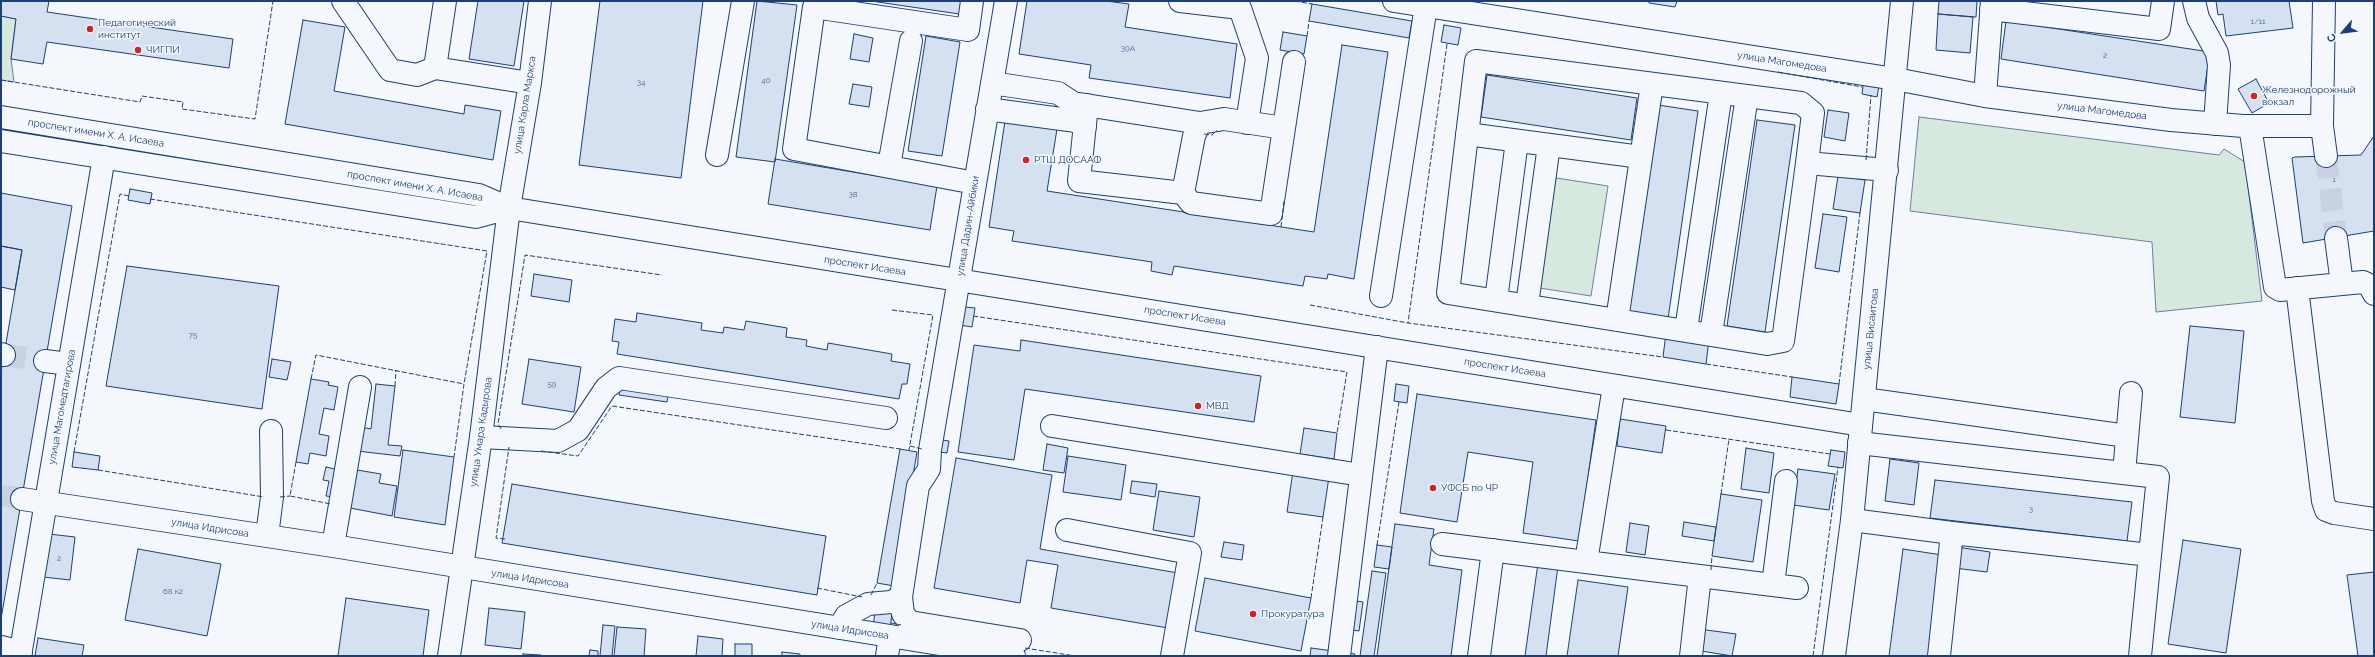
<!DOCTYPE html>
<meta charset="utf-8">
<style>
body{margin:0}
#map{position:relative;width:2375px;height:657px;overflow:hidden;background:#f4f7fb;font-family:Raleway,sans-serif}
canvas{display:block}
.frame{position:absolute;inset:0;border:2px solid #1d3f73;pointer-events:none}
.north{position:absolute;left:2323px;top:12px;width:40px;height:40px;-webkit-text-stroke:3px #f4f7fb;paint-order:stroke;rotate:242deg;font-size:11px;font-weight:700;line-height:16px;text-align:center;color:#1d3f73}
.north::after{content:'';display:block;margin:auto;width:14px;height:18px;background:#1d3f73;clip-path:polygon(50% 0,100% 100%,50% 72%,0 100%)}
</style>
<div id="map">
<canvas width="2375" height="657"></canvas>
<div class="frame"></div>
<div class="north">С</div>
</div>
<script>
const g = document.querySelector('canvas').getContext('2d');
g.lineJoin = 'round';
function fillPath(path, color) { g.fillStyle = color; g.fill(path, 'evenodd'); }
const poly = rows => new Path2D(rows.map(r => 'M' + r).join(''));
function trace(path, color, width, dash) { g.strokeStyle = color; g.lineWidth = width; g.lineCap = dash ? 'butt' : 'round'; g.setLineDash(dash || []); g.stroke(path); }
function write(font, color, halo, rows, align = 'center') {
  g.font = font + ' Raleway,sans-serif'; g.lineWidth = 3; g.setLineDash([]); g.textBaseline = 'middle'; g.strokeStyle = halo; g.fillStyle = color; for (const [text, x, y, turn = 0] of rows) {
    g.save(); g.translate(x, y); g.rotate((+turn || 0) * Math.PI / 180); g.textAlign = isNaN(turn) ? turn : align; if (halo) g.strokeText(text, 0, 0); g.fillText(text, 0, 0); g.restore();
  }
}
const green = poly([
 [1,16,16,19,11,59,14,82,1,80,1,16],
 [1919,117,2219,155,2224,149,2245,162,2262,301,2156,312,2152,242,1910,211,1919,117],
 [1550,177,1608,186,1591,296,1533,287,1550,177]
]);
const building = poly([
 [1,1,49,1,47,12,233,39,229,68,47,42,43,64,11,59,16,19,1,16,1,1],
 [478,1,524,1,514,66,469,59,478,1],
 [600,1,703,1,681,178,579,165,600,1],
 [757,1,797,5,775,162,736,157,757,1],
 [871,1,968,1,966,15,871,1],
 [1027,1,1106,1,1129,4,1125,27,1237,44,1230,98,1089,78,1091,65,1019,54,1027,1],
 [1649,1,1677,1,1675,7,1649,3,1649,1],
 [1939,1,1977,1,1976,17,1938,14,1939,1],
 [2216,1,2289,1,2293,28,2226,36,2223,14,2218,15,2216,1],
 [1312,4,1412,21,1409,38,1309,21,1312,4],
 [1938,14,1973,17,1970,53,1936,50,1938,14],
 [303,20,345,27,334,91,464,114,465,105,501,111,493,160,285,124,303,20],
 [2006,21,2210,52,2204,91,2001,59,2006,21],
 [1444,25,1461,28,1458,45,1441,42,1444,25],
 [1283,32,1307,36,1304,54,1280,50,1283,32],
 [854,34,873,38,869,62,850,59,854,34],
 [926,36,960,42,942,156,908,151,926,36],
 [1342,45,1388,52,1354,279,1328,274,1327,279,1305,276,1303,286,1174,266,1172,275,1151,271,1152,262,1012,241,1014,231,989,227,1005,121,1057,129,1047,191,1314,232,1342,45],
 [1487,75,1637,98,1631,140,1481,117,1487,75],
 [1864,78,1880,80,1877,97,1862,94,1864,78],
 [2256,79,2269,103,2252,113,2238,89,2256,79],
 [853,84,872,87,869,107,849,104,853,84],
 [1658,105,1698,111,1668,319,1628,313,1658,105],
 [1828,110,1849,113,1845,141,1824,137,1828,110],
 [1757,120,1795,125,1765,332,1727,326,1757,120],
 [2374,136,2374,231,2303,243,2292,158,2295,157,2361,155,2374,136],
 [775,159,937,186,930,230,768,204,775,159],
 [1838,176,1865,180,1860,213,1833,209,1838,176],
 [130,189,152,193,150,204,128,200,130,189],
 [1,193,72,206,1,619,1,372,22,250,1,246,1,193],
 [1823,214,1847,217,1839,272,1815,268,1823,214],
 [1,246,22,250,15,290,1,287,1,246],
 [127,266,279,286,262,409,106,386,127,266],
 [534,274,572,280,569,302,531,296,534,274],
 [955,306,975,308,972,327,953,324,955,306],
 [637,313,702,323,701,330,723,333,724,327,744,330,746,321,787,328,786,337,807,340,806,346,827,350,828,343,892,354,891,361,910,364,907,384,902,384,899,399,617,354,619,342,612,341,615,319,636,322,637,313],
 [2190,326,2244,331,2235,423,2180,417,2190,326],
 [1666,333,1709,339,1706,364,1663,357,1666,333],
 [1021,340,1261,376,1254,422,1025,389,1014,460,958,452,974,345,1020,351,1021,340],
 [272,359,291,362,287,380,269,377,272,359],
 [529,359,581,367,574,412,522,404,529,359],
 [1792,377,1839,384,1836,404,1790,397,1792,377],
 [311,379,329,382,328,385,338,387,334,410,324,408,319,434,329,436,326,456,310,453,308,464,296,462,311,379],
 [621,382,669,390,667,402,619,395,621,382],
 [376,384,395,386,388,445,402,446,400,456,357,451,360,427,371,429,376,384],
 [1396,384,1409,386,1407,403,1394,401,1396,384],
 [1417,394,1596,420,1579,541,1523,533,1533,462,1468,452,1457,522,1400,513,1417,394],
 [1620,419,1666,426,1662,453,1617,446,1620,419],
 [1304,428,1337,433,1334,459,1300,454,1304,428],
 [936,439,949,441,947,453,933,451,936,439],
 [1047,444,1068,448,1064,473,1043,470,1047,444],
 [1746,448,1774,453,1769,493,1741,489,1746,448],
 [900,449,917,452,894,586,877,583,900,449],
 [403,450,454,457,445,525,394,517,403,450],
 [1831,450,1845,452,1843,468,1828,466,1831,450],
 [74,452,100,456,98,470,72,467,74,452],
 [1068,456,1126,465,1121,500,1063,492,1068,456],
 [956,458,1052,475,1040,549,1178,573,1168,628,1051,608,1058,565,1027,560,1020,603,934,588,956,458],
 [1890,459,1919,463,1914,505,1885,501,1890,459],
 [326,467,339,470,334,497,326,496,329,481,323,480,326,467],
 [1798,469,1835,474,1829,510,1793,505,1798,469],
 [357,470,381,474,379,483,397,486,392,516,350,508,357,470],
 [1293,471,1329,477,1323,517,1287,512,1293,471],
 [1935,480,2132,502,2127,541,1930,518,1935,480],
 [1132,481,1157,484,1155,497,1130,493,1132,481],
 [512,484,826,536,817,595,502,543,512,484],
 [1159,491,1200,497,1194,537,1153,530,1159,491],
 [1721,494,1762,500,1753,562,1712,556,1721,494],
 [1684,522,1716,527,1714,541,1682,536,1684,522],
 [1630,523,1649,526,1645,555,1626,552,1630,523],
 [1395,524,1434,529,1429,565,1462,570,1451,656,1377,656,1395,524],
 [49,534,75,537,70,580,43,577,49,534],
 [2183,540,2241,549,2226,653,2168,644,2183,540],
 [1224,542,1244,545,1242,560,1221,557,1224,542],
 [1377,545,1392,547,1389,569,1374,567,1377,545],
 [1957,547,1990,552,1987,572,1954,568,1957,547],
 [138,549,221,564,207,636,125,620,138,549],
 [1903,549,1942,555,1928,656,1889,656,1903,549],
 [1538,563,1558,566,1546,656,1525,656,1538,563],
 [1372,571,1386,573,1374,656,1360,656,1372,571],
 [2374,572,2374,656,2358,656,2347,575,2374,572],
 [1205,578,1311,598,1301,651,1195,631,1205,578],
 [1578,580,1628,587,1618,656,1567,656,1578,580],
 [346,598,429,610,423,656,338,656,346,598],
 [1342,599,1363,602,1359,631,1338,628,1342,599],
 [489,608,525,612,521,649,485,645,489,608],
 [875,610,892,612,890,631,873,629,875,610],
 [603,625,615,626,612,656,600,656,603,625],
 [617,627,646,629,644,656,614,656,617,627],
 [1699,629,1736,634,1732,656,1695,650,1699,629],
 [698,636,723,639,722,656,696,656,698,636],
 [38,638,84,645,82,656,35,656,38,638],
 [735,644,752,644,752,656,735,656,735,644],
 [1311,648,1355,654,1354,656,1310,656,1311,648],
 [590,650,598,651,598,656,589,656,590,650],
 [782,652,800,654,800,656,782,656,782,652],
 [523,654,541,655,541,656,523,656,523,654]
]);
const minorTunnel = poly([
 [2326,156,2336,238],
 [4,355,45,361],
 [1,495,22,499]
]);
const minor = poly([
 [343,1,390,70,417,75,435,68],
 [445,1,435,68,530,83],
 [540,1,530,83,509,208,1861,425],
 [972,1,968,30,814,7,794,149,975,183],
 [1180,1,1240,8,1257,58,1247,123],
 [1394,1,1895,79,1985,96,2171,120,2243,126,2322,126],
 [2194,1,2198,18,2217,53,2219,65,2215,124],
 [2324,1,2322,126,2326,156],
 [1991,9,2159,29,2163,1],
 [992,83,1058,93,1073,103,1200,123,1224,119,1284,128,1271,214,1191,203,1183,193],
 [1985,96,1992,1],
 [1087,105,1079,181,1183,193,1194,136,1200,123],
 [987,109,1076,121,1085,127],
 [2250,126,2275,287,2280,290,2342,284],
 [1284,128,1294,62],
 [1467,134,1641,157],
 [717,155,743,1],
 [1807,163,1813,113,1801,103,1476,61,1448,293,1767,344,1783,341,1807,163,1887,170],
 [889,166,911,41],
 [2336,238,2342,284,2363,282,2369,285,2374,294],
 [2297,288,2323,501,2326,510,2334,513,2374,519],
 [1381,296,1426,6],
 [1496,300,1517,141],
 [1527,305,1549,145],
 [1617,320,1652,84],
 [1686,330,1721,93],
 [1711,334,1747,96],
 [1,354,4,355],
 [45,361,69,364],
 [1614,386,1586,562,1797,588],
 [1864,399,2127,436],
 [1052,426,1361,475],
 [481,437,558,441,578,430,606,388,619,378,886,418],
 [1859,443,2158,477,2150,555,1952,533],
 [2124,473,2131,393],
 [22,499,333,546,1014,656],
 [1852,520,1952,533,1939,656],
 [1067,530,1190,553,1172,656],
 [267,536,272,497,271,431],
 [1442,544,1586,562],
 [333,546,360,387],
 [1773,585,1786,481],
 [901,597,903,614,910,622,1020,640],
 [839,628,846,616,868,604,891,602,901,597,918,486,929,469,930,450,1006,1],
 [1,647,21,652],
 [20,656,104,157],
 [887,656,890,636],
 [1339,656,1377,347],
 [1479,656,1493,550],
 [1691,656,1700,576],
 [2140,656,2150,555]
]);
const major = poly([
 [1,117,479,195,509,208],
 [1,141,476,217,509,208],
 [449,656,481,437,509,208],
 [1834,656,1852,520,1902,1]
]);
const fence = poly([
 [1295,1,1312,4],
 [1307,36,1309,21],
 [1447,44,1408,323,1663,357],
 [1778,72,1862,87],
 [1,80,140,102,142,96,183,102,182,109,255,119,273,1],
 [1204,134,1212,135,1217,130],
 [1866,160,1871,95],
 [150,199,487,251,464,384],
 [1281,227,1284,201],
 [1310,305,1408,323],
 [892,310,933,315,909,450],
 [973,316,1347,372,1337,433],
 [1706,364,1792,377],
 [311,379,316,355,464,384,454,457],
 [1839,384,1860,213],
 [395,386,396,370],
 [501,429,498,424,525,255,662,275],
 [1666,430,1830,454],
 [910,446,922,449],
 [541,451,578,456,612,406,900,449],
 [74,452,120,194,129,196],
 [296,462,290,496,331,504],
 [98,470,264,497],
 [1721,494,1729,439],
 [280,497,290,496],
 [505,539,496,538,509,447],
 [1377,545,1399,402],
 [1711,570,1712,556],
 [817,588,862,597],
 [871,595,877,583],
 [1311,598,1323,517],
 [891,623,901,625],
 [1025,648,1075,656],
 [1813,656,1838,467]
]);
const markers = [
 [90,29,4,"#c62828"],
 [138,50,4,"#c62828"],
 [2254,96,4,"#c62828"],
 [1026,160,4,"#c62828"],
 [1198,406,4,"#c62828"],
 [1433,488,4,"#c62828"],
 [1253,614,4,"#c62828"]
];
const numberNames = [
 ["1/11",2258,22],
 ["39А",1128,49],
 ["2",2105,56],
 ["40",766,81],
 ["34",641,83],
 ["1",2334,180],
 ["38",853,195],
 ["75",193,336],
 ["59",552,385],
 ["3",2031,510],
 ["2",59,559],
 ["68 к2",173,592]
];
const poiNames = [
 ["Педагогический",98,23],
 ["институт",98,35],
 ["ЧИГПИ",146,50],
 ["Железнодорожный",2262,90],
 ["вокзал",2262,102],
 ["РТШ ДОСААФ",1034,160],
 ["МВД",1206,406],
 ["УФСБ по ЧР",1441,488],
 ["Прокуратура",1261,614]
];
const streetNames = [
 ["улица Магомедова",1782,62,9],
 ["улица Карла Маркса",525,105,-81],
 ["улица Магомедова",2102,111,7],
 ["проспект имени Х. А. Исаева",96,133,9],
 ["проспект имени Х. А. Исаева",415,186,10],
 ["улица Дадин-Айбики",968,226,-81],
 ["проспект Исаева",865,266,9],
 ["проспект Исаева",1185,316,9],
 ["улица Висаитова",1871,329,-84],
 ["проспект Исаева",1505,368,9],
 ["улица Магомедтагирова",62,407,-80],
 ["улица Умара Кадырова",481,432,-82],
 ["улица Идрисова",210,528,9],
 ["улица Идрисова",530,579,9],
 ["улица Идрисова",850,630,9]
];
fillPath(green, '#d7e8df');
trace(green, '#687fa3', 1);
fillPath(building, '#d5e0f0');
trace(building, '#1d3f73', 1);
trace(minorTunnel, '#c9d2e0', 22, [22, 11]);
trace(minor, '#1d3f73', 24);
trace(major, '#1d3f73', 24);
trace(minor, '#f4f7fb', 22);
trace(major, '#f4f7fb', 22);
trace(fence, '#1d3f73', 1, [5, 2]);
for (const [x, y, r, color] of markers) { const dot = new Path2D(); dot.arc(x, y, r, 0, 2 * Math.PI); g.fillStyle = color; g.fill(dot); trace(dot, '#f4f7fb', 1.5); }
write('8px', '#4b6792', null, numberNames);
write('10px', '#1d3f73', '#f4f7fb', poiNames, 'left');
write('10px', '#1d3f73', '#f4f7fb', streetNames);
</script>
